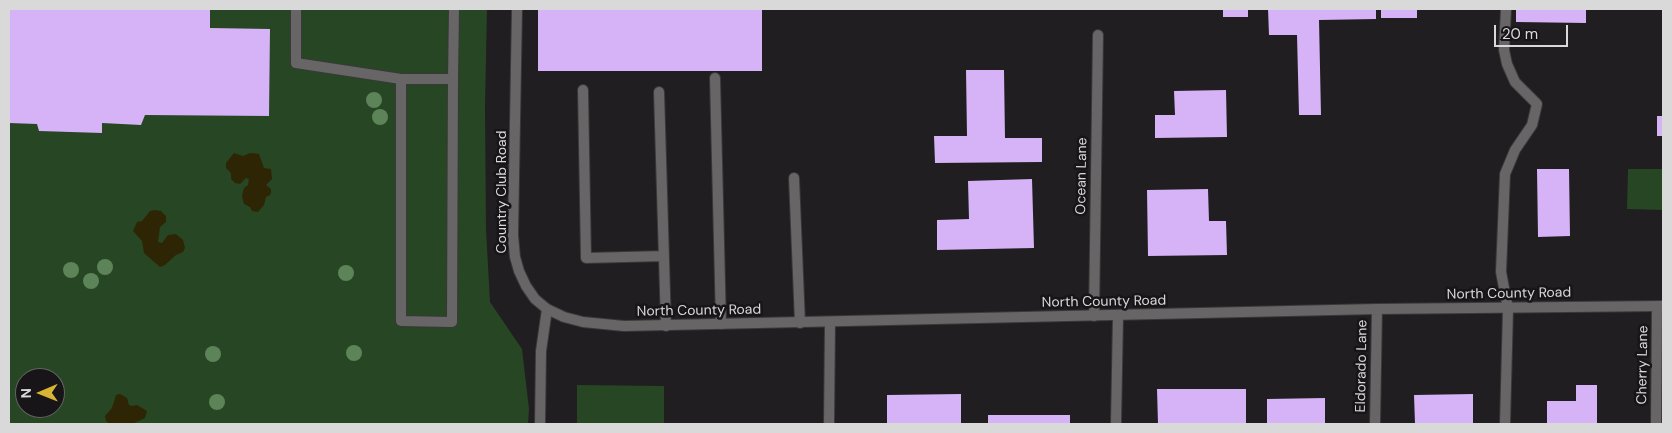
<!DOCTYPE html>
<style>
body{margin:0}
#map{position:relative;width:1672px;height:433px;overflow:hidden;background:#201e20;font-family:"DM Sans",sans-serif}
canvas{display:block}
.frame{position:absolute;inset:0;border:10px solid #dad9da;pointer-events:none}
.north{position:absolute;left:15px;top:368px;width:50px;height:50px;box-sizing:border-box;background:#171517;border:1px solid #656365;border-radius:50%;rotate:269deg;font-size:14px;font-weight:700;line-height:20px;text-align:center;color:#dad9da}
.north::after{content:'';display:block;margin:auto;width:18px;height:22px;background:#d7b434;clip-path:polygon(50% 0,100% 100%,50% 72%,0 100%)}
.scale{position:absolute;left:1494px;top:25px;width:74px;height:22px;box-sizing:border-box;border:2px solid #dad9da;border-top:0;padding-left:6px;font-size:15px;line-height:18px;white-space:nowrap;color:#dad9da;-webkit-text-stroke:4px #171517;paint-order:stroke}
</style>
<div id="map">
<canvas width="1672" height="433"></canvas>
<div class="frame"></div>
<div class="north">N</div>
<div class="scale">20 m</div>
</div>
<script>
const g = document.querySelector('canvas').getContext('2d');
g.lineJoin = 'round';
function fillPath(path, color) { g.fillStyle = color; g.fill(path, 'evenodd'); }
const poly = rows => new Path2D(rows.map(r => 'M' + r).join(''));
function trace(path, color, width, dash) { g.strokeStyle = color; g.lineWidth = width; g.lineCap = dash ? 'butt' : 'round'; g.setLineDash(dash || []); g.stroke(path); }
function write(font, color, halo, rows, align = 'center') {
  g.font = font + ' "DM Sans",sans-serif'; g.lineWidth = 5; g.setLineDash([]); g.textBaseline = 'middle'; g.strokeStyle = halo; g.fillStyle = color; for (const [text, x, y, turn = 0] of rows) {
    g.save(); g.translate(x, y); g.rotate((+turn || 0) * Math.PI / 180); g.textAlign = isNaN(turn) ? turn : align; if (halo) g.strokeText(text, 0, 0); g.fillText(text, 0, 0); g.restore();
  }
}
const green = poly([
 [9,9,487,9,485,107,486,229,490,302,522,349,529,409,528,424,9,424],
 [25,378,55,378,55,408,25,408],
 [1628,169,1663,169,1663,210,1627,209],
 [577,385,664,386,664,424,577,424]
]);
const sand = poly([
 [234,153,243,156,250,153,259,154,264,168,271,169,272,179,266,185,271,189,271,193,270,195,266,197,264,205,258,212,252,211,250,207,244,204,242,196,244,188,248,185,249,179,246,178,240,184,235,183,231,179,231,173,226,168,226,163],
 [155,210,161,211,166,216,166,222,160,227,158,242,162,243,168,235,176,234,183,240,185,248,183,252,176,255,165,265,160,267,144,253,142,241,133,231,137,222,142,221,150,211],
 [120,394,127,398,129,405,132,406,137,405,147,411,145,418,132,424,110,424,106,421,105,416,112,408,116,395]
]);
const building = poly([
 [9,9,210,9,210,28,270,29,269,116,145,115,141,125,102,123,102,133,39,131,37,124,9,123],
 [538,9,762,10,762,71,538,71],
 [1223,9,1248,9,1248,17,1223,17],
 [1268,9,1376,9,1376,19,1319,20,1321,115,1299,115,1297,35,1269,35],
 [1381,9,1417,9,1417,18,1381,18],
 [1516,9,1586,9,1586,23,1516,22],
 [966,70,1004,70,1005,138,1042,138,1042,162,935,163,934,136,967,136],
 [1226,90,1227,137,1155,138,1155,115,1175,115,1174,91],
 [1657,116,1663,116,1663,136,1657,136],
 [1537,169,1569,169,1570,236,1538,237],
 [1032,179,1034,248,937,250,937,220,969,219,968,181],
 [1208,189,1209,221,1226,221,1227,255,1148,256,1147,190],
 [1576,385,1597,385,1597,424,1547,424,1547,401,1576,401],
 [1157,389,1246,389,1246,424,1158,424],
 [961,394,961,424,887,424,887,395],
 [1473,394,1473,424,1415,424,1414,395],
 [1325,398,1325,424,1267,424,1267,399],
 [988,415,1070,415,1070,424,988,424]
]);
const service = poly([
 [296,9,296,63,401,79,453,79,452,322,401,321,401,79],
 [1506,9,1504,50,1507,64,1515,82,1537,104,1532,125,1515,150,1505,174,1501,272,1508,309],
 [715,78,721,324],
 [453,79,454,9],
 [583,90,586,258,664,256],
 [659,92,666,326],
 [794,178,800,323]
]);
const minor = poly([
 [1094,316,1098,35],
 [540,424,541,351,547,309],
 [829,424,830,322],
 [1116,424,1118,316],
 [1375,424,1377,309],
 [1505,424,1508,309],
 [1656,424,1657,306]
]);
const tertiary = poly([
 [517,9,513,235,515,257,519,271,526,286,535,299,547,309,564,317,583,322,624,326,1377,309,1663,306]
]);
const trees = [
 [374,100],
 [380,117],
 [105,267],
 [71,270],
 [346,273],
 [91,281],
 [354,353],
 [213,354],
 [217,402]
];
const streetNames = [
 ["Ocean Lane",1082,176,-89],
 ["Country Club Road",502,192,-90],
 ["North County Road",1509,294,-1],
 ["North County Road",1104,302,-1],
 ["North County Road",699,311,-1],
 ["Cherry Lane",1643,365,-89],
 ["Eldorado Lane",1362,366,-89]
];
fillPath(green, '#274623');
fillPath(sand, '#2e2504');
fillPath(building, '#d6b2f6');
trace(service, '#3a383a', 12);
trace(minor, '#3a383a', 12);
trace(tertiary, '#3a383a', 12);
trace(service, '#676565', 10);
trace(minor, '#676565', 10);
trace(tertiary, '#676565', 10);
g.fillStyle = '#5d8358';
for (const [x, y] of trees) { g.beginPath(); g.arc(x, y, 8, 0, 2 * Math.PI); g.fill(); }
write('14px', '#dad9da', '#171517', streetNames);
</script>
